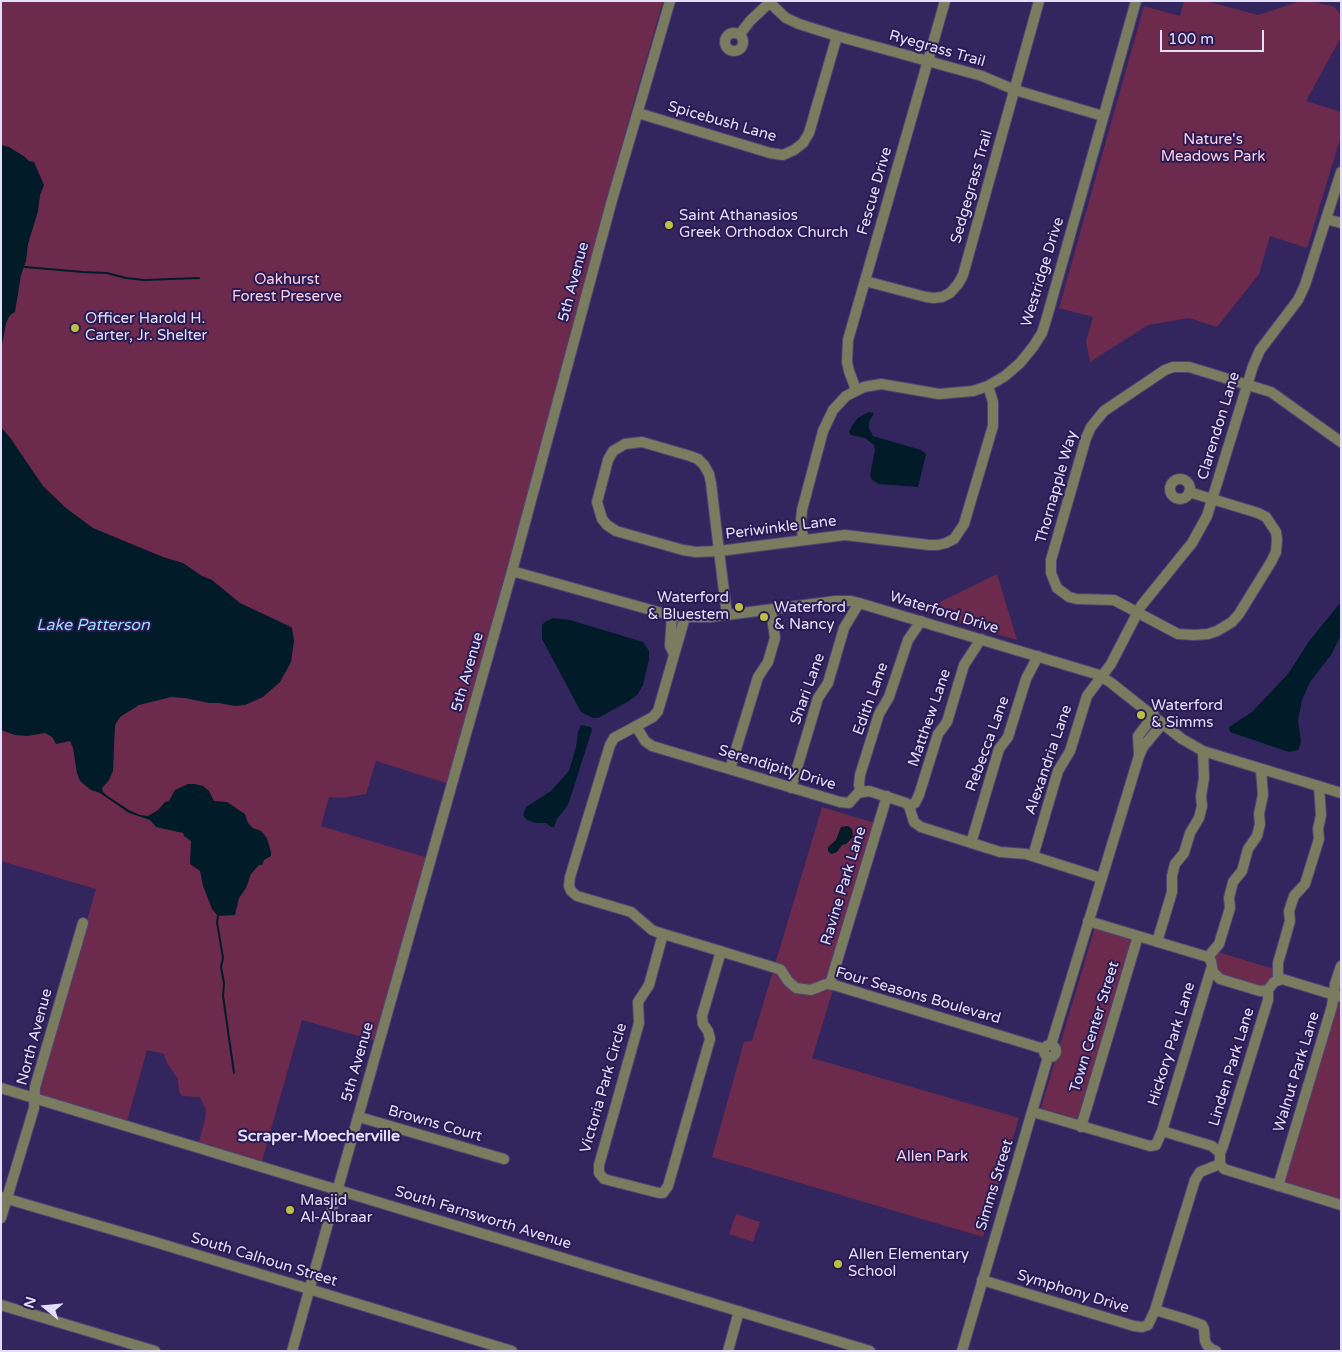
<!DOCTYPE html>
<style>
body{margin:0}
#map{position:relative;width:1342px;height:1352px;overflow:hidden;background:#33255d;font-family:"Varela Round",sans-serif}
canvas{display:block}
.frame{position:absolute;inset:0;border:2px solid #e3dffb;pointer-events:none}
.north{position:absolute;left:20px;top:1282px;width:50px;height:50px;-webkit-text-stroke:4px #291a51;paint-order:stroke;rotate:287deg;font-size:14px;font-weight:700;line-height:20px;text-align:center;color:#e3dffb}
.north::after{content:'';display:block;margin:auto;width:18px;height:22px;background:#e3dffb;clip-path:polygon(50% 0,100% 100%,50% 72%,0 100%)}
.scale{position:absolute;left:1160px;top:30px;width:104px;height:22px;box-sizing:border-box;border:2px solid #e3dffb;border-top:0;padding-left:6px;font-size:15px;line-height:18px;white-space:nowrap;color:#e3dffb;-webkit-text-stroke:4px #291a51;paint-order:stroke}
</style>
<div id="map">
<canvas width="1342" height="1352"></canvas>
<div class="frame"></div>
<div class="north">N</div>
<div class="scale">100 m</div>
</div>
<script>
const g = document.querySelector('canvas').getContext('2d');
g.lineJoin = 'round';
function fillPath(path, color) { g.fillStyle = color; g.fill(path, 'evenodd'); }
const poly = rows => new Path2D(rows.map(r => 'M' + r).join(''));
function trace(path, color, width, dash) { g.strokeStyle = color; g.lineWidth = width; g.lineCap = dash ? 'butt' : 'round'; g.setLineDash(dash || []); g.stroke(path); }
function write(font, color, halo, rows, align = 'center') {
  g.font = font + ' "Varela Round",sans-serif'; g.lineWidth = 4; g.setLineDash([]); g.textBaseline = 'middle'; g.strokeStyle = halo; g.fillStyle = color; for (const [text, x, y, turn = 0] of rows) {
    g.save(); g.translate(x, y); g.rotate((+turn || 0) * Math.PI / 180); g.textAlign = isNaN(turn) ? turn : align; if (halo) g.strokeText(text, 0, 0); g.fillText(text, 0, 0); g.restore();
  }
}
const green = poly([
 [1,1,663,1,633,105,449,784,376,761,366,794,342,798,329,797,321,826,428,858,376,1041,302,1020,262,1161,199,1142,205,1119,206,1110,200,1097,182,1096,179,1091,178,1079,167,1063,164,1054,147,1050,127,1121,45,1096,39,1092,38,1088,96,889,1,861],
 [1184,1,1206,1,1258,15,1301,1,1311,1,1335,7,1341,16,1341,35,1339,41,1306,101,1341,112,1341,136,1307,248,1270,236,1259,274,1217,327,1189,318,1148,325,1090,362,1086,341,1093,317,1059,308,1144,6,1180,16],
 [997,574,1017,640,927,613,930,607],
 [822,807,875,823,833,990,812,1058,1019,1118,983,1237,712,1157,744,1042,752,1041],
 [1095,927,1132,938,1078,1119,1041,1108,1055,1061,1062,1054,1060,1045],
 [1218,952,1274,969,1272,979,1265,986,1259,986,1222,975,1217,971,1215,958],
 [1341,1001,1341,1199,1299,1187,1293,1187,1283,1182,1337,1003],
 [736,1214,760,1222,753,1242,729,1234]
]);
const water = poly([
 [1,145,9,147,25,157,29,161,34,162,44,185,40,195,38,211,28,244,26,261,21,275,15,312,10,315,6,323,1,350],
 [869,412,874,413,869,422,869,428,873,436,921,450,926,454,918,487,879,484,872,480,870,475,875,450,874,445,865,438,851,435,849,432,853,424,858,418],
 [1,427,11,439,43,486,66,508,93,528,163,557,183,563,202,576,212,580,240,603,289,626,292,628,294,641,291,662,280,682,263,697,245,705,235,706,219,703,209,703,185,698,171,697,139,705,120,717,115,725,113,771,109,780,102,788,103,792,109,797,129,810,140,815,148,816,158,810,165,802,169,801,175,790,188,784,195,784,203,786,209,791,214,801,227,802,245,814,248,823,253,828,261,831,267,838,271,852,271,856,264,860,262,865,259,865,251,874,246,888,239,898,235,915,218,916,212,909,203,886,200,871,190,864,191,841,184,836,183,833,156,827,150,820,129,813,100,793,91,790,80,781,77,773,73,748,70,741,56,744,52,737,45,733,27,736,15,735,1,730],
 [1341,602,1341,635,1331,655,1310,682,1302,700,1298,720,1301,742,1298,750,1289,752,1230,732,1229,727,1252,712,1288,674,1310,640],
 [554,618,570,620,643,642,649,651,649,659,643,685,637,695,629,701,598,718,593,718,581,712,542,639,542,625,546,621],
 [581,725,591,727,592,730,568,805,557,819,554,827,551,827,546,823,536,823,527,820,523,815,526,807,551,791,569,771,576,747,578,732],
 [848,826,852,829,853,837,846,844,842,845,837,852,831,854,828,851,828,847,836,840,841,827]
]);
const stream = poly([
 [25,267,83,272,107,273,126,278,144,280,199,278],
 [218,916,217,922,223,958,221,967,224,983,223,996,234,1073]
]);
const minor = poly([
 [768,1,786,18,799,24,837,36,982,76,1015,90,1103,116],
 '725 42a9 9 0 1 1 18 0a9 9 0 1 1-18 0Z',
 [740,34,750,21,769,3],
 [638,113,770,153,783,155,794,150,803,143,809,133,837,36],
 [1326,219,1341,223],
 [865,281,926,297,934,298,942,297,950,293,958,284,963,275,1039,1],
 [856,390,849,371,847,362,848,340,945,1],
 '1170 489a10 10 0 1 1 20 0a10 10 0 1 1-20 0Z',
 [1189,492,1258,513,1266,517,1276,532,1277,539,1276,552,1271,562,1239,614,1232,622,1217,631,1208,634,1194,635,1178,634,1114,600,1077,599,1069,597,1057,588,1051,573,1051,560,1086,438,1091,427,1104,411,1165,370,1173,367,1189,367,1271,392,1341,442],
 [803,539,801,521,802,510,823,431,833,410,846,396,864,387,881,384,939,394,973,391,988,386,1005,376,1020,363,1033,347,1042,333,1047,317,1136,1],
 [512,571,669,615,685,617,710,617,836,601,851,601,859,603,1096,674,1110,682,1182,739,1203,751,1341,793],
 [672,615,670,646,674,654],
 [727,615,719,551,711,483,709,474,704,465,698,459,690,456,642,442,625,444,613,451,608,460,597,502,602,519,607,525,616,531,683,550,696,552,719,551,845,535,929,545,938,545,946,543,954,539,964,524,993,426,993,402,988,386],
 [685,617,658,711,653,717,614,738,610,745,570,877,569,886,571,891,577,896,631,912,652,930,657,932,776,968,781,970,788,981,796,988,811,990,826,984,834,985,1044,1049],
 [636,726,645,741,652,746,840,802,849,803,858,793,869,791,906,803,909,806,914,822,921,827,1000,852,1026,854,1101,878],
 [1139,755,1138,736,1154,715],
 [730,769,758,677,768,662,775,638,771,610],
 [791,788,818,698,828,683,844,628,859,603],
 [861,791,859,785,860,775,879,714,889,697,908,640,921,621],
 [909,806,915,803,919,795,938,734,947,722,964,665,981,639],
 [971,843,999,749,1008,737,1026,679,1038,656],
 [1033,856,1058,771,1070,751,1087,696,1111,664,1141,606,1192,543,1207,516,1253,366,1260,350,1298,300,1305,285,1341,172],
 [1088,921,1208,957,1211,961,1213,972,1220,979,1260,991,1268,990,1274,982,1282,979,1341,997],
 [663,934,649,985,638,1002,639,1023,599,1165,599,1173,604,1179,659,1193,663,1193,668,1186,710,1039,708,1031,703,1024,702,1016,721,951],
 [1157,942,1172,892,1172,876,1175,864,1184,853,1190,833,1199,818,1202,806,1201,796,1204,778,1203,751],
 [1208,957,1219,944,1230,908,1229,898,1233,882,1242,871,1248,849,1257,836,1260,824,1259,814,1263,795,1261,770],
 [1278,980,1278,963,1290,921,1289,911,1294,896,1305,884,1319,839,1318,829,1321,815,1319,786],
 [830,984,887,796],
 '1044 1051a6 6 0 1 1 12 0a6 6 0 1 1-12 0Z',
 [1051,1045,1139,756,1143,747,1163,723],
 [1,1088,870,1351],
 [1033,1112,1150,1146,1156,1145,1162,1131,1212,1146,1220,1153,1220,1164,1224,1169,1341,1205],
 [359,1117,504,1159],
 [1081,1127,1138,936],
 [1162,1131,1212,966],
 [1220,1153,1223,1146,1268,1000,1268,990],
 [1278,1186,1332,1006,1335,984,1341,966],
 [1,1197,155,1242,512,1351],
 [1,1218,34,1108,35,1087,83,923],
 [982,1280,1134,1326,1142,1327,1148,1325,1155,1310,1185,1319,1202,1325,1204,1329,1205,1341,1207,1345,1211,1349,1216,1351],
 [1,1305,155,1351],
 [1155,1310,1195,1180,1200,1172,1220,1164],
 [292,1351,512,571,612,200,670,1],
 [728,1351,739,1311],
 [962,1351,1048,1057]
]);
const markers = [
 [669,225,5,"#bbc045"],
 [75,328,5,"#bbc045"],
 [739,607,5,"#bbc045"],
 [764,617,5,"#bbc045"],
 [1141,715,5,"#bbc045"],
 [290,1210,5,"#bbc045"],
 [838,1264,5,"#bbc045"]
];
const streetNames = [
 ["Ryegrass Trail",937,49,16],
 ["Spicebush Lane",722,122,16],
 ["Sedgegrass Trail",972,187,-74],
 ["Fescue Drive",875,191,-74],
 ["Westridge Drive",1043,272,-73],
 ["5th Avenue",574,282,-75],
 ["Clarendon Lane",1219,426,-73],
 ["Thornapple Way",1057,487,-74],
 ["Periwinkle Lane",781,528,-7],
 ["Waterford Drive",944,613,17],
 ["5th Avenue",468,672,-74],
 ["Shari Lane",808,689,-70],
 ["Edith Lane",871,699,-70],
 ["Matthew Lane",930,718,-71],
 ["Rebecca Lane",988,744,-70],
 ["Alexandria Lane",1049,760,-71],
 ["Serendipity Drive",777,768,17],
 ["Ravine Park Lane",844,886,-73],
 ["Four Seasons Boulevard",918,996,16],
 ["Town Center Street",1095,1027,-73],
 ["North Avenue",35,1037,-75],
 ["Hickory Park Lane",1172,1044,-73],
 ["5th Avenue",358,1062,-74],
 ["Linden Park Lane",1232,1067,-73],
 ["Walnut Park Lane",1297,1072,-73],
 ["Victoria Park Circle",604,1088,-74],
 ["Browns Court",435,1124,16],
 ["Simms Street",995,1185,-73],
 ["South Farnsworth Avenue",483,1218,17],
 ["South Calhoun Street",264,1260,17],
 ["Symphony Drive",1073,1292,17]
];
const parkNames = [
 ["Nature's",1213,140],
 ["Meadows Park",1213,157],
 ["Oakhurst",287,280],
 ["Forest Preserve",287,297],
 ["Allen Park",932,1157]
];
const poiNames = [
 ["Saint Athanasios",679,216],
 ["Greek Orthodox Church",679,233],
 ["Officer Harold H.",85,319],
 ["Carter, Jr. Shelter",85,336],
 ["Waterford",729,598,"right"],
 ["& Bluestem",729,615,"right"],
 ["Waterford",774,608],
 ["& Nancy",774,625],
 ["Waterford",1151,706],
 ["& Simms",1151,723],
 ["Masjid",300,1201],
 ["Al-Albraar",300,1218],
 ["Allen Elementary",848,1255],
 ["School",848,1272]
];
const waterNames = [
 ["Lake Patterson",93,626]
];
const neighbourhoodNames = [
 ["Scraper-Moecherville",319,1137]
];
fillPath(green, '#6c2b4c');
fillPath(water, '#011b28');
trace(stream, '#011b28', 2);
trace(minor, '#4f4376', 12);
trace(minor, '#7a7c5f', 10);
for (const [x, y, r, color] of markers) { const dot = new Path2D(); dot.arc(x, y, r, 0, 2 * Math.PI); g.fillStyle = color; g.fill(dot); trace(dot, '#291a51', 2); }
write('15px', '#e3dffb', '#291a51', streetNames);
write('15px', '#fcd1e3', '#291a51', parkNames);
write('15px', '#e3dffb', '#291a51', poiNames, 'left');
write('italic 16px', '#9bdbfd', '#291a51', waterNames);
write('bold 16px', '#e3dffb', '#291a51', neighbourhoodNames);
</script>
